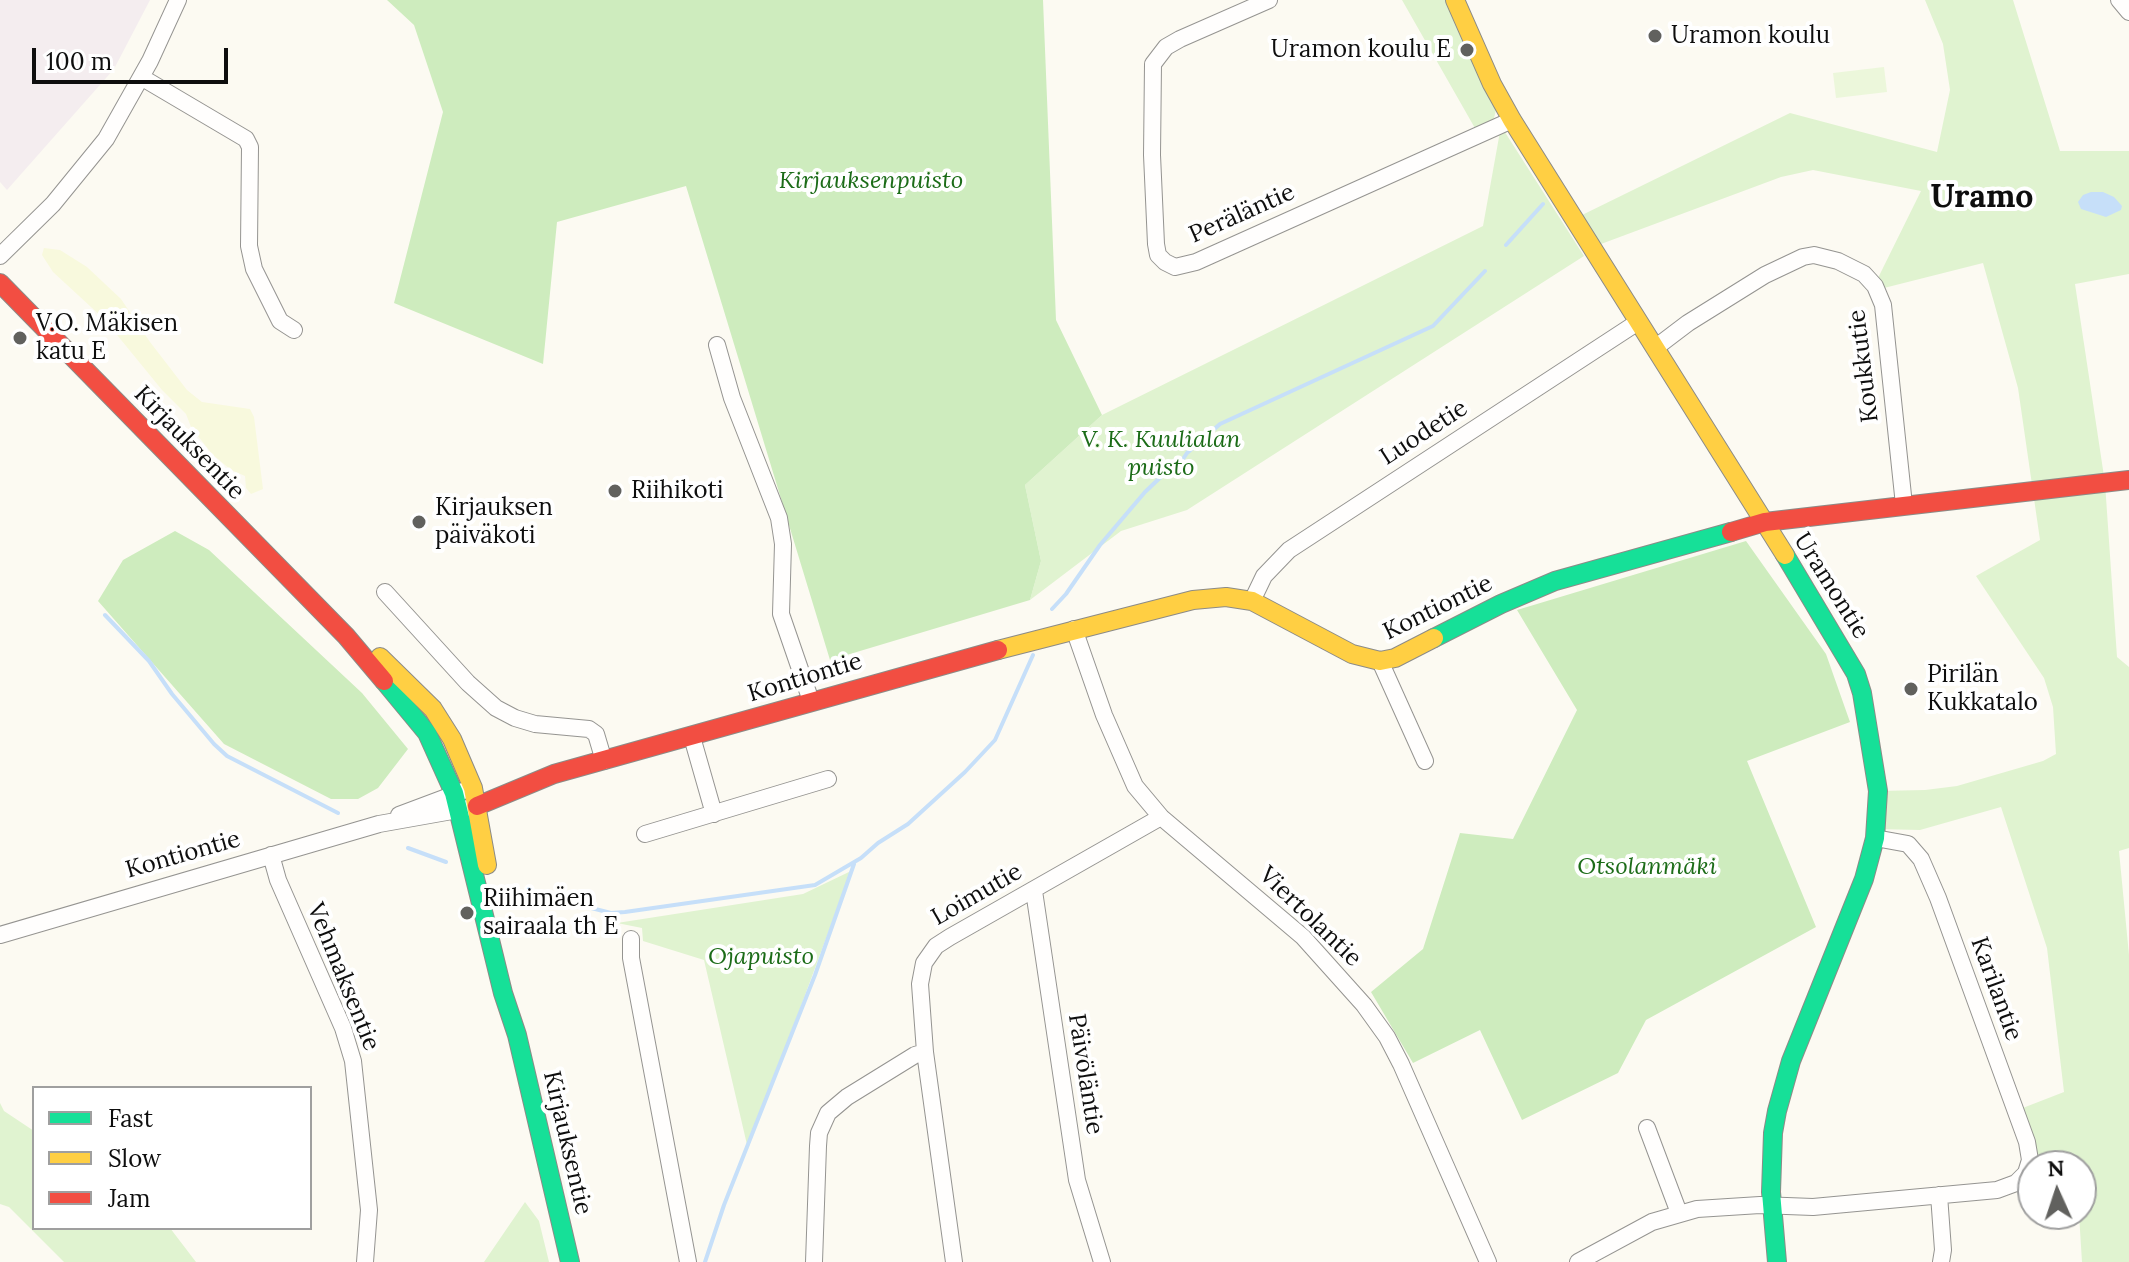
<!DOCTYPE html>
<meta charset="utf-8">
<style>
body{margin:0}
#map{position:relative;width:2129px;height:1262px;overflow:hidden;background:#fcfaf2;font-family:Lora,serif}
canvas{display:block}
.legend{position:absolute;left:32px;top:1086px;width:280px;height:144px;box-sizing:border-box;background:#fff;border:2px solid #9f9f9f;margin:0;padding:10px 14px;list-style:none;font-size:24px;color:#0e0e0e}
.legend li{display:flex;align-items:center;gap:16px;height:40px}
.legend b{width:40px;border:2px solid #9f9f9f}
.north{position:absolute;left:2017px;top:1150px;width:80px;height:80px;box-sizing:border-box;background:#fff;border:2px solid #9f9f9f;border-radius:50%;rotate:357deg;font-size:22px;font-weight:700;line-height:32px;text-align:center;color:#0e0e0e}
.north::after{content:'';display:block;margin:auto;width:28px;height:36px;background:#61615e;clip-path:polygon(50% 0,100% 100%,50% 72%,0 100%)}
.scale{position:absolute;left:32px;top:48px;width:196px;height:36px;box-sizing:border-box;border:4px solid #0e0e0e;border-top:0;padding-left:10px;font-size:24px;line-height:28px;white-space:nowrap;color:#0e0e0e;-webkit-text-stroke:6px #fff;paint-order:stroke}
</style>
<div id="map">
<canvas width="2129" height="1262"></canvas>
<ul class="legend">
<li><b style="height:10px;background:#16e098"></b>Fast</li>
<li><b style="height:10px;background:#ffcf43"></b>Slow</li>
<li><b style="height:10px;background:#f24e42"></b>Jam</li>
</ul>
<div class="north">N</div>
<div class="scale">100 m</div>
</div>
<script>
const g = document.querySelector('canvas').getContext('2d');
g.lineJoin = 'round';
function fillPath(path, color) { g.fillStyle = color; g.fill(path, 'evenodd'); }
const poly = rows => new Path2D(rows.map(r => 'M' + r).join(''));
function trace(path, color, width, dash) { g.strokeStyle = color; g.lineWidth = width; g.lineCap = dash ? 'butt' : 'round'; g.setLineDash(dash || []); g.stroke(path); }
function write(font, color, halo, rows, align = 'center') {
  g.font = font + ' Lora,serif'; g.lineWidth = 8; g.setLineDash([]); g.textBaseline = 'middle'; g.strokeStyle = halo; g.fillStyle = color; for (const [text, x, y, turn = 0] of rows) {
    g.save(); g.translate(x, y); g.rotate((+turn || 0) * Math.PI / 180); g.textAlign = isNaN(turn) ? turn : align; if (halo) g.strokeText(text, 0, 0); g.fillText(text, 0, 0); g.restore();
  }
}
const industrial = poly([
 [0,0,150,0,114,69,7,190,0,182]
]);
const farmland = poly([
 [44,248,60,250,87,267,121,299,150,342,187,390,202,402,250,409,254,417,263,489,251,494,246,488,245,476,231,470,212,454,191,427,186,414,162,390,104,319,53,272,42,255]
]);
const green = poly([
 [1402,0,1445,0,1496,110,1493,122,1476,130],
 [1925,0,2013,0,2060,151,2129,151,2129,274,2075,284,2105,483,2117,657,2129,667,2129,848,2119,851,2129,955,2129,1262,2082,1262,2079,1214,2081,1166,2033,1166,2032,1195,2029,1169,2015,1111,2064,1092,2047,948,2001,807,1920,830,1876,829,1878,791,1925,790,1957,786,2043,761,2056,754,2053,707,2044,678,1976,576,2040,540,2018,388,1983,263,1884,288,1878,278,1921,191,1813,170,1781,177,1601,244,1580,216,1790,113,1937,152,1950,90,1943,44],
 [1501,126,1584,256,1187,510,1121,531,1030,600,1041,561,1025,485,1102,415,1483,226],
 [851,871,748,1149,704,960,643,941,642,928,617,923,803,894],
 [0,1103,4,1111,34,1131,34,1228,170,1228,196,1262,64,1262,9,1207,0,1204],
 [525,1202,539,1221,549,1262,484,1262]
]);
const forest = poly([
 [387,0,1043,0,1056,320,1102,415,1025,485,1041,561,1030,600,830,660,686,186,557,222,543,364,394,303,443,112,414,25],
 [175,531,209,550,362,693,408,749,378,788,358,799,331,799,224,744,98,601,123,560],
 [1746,541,1826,654,1850,722,1747,761,1816,927,1646,1020,1618,1073,1522,1120,1480,1030,1413,1063,1371,992,1423,949,1460,833,1513,839,1577,710,1517,610]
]);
const pitch = poly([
 [1884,67,1887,92,1836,98,1833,73]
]);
const water = poly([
 [2091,192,2103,192,2114,197,2122,206,2121,210,2106,217,2081,209,2078,202,2083,195]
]);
const stream = poly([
 [1506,245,1543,204],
 [1052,609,1066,594,1100,545,1145,492,1164,474,1179,465,1187,453,1220,424,1433,326,1485,271],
 [105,615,149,661,172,694,214,744,227,756,338,813],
 [408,848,446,862],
 [528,889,540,895,611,913,625,912,815,885,861,858,878,843,908,824,965,772,995,740,1033,655],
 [705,1262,724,1205,815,975,854,864]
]);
const street = poly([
 [1269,0,1180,39,1166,47,1153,64,1152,155,1156,244,1158,255,1165,262,1175,267,1196,262,1512,120],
 [2119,0,2129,12],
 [141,77,246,139,250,147,249,246,254,269,280,321,294,330],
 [0,256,53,204,106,139,150,61,178,0],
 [717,345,732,398,779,518,783,544,781,614,811,701],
 [1655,348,1688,323,1765,275,1803,257,1814,255,1838,261,1864,274,1875,286,1883,305,1904,505],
 [385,592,468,683,496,708,515,718,535,724,589,729,596,734,604,761],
 [1252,601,1264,576,1289,550,1638,322],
 [1074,629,1104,715,1135,786,1161,817,1303,937,1364,1005,1387,1037,1401,1064,1488,1262],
 [1380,661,1425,761],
 [692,737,714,814],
 [399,815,463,791],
 [645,834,828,779],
 [271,855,278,880,343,1028,353,1061,369,1210,365,1262],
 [1034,891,1077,1180,1102,1262],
 [0,935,379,824,469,808],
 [631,939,631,958,688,1262],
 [1647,1128,1679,1213],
 [1939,1195,1943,1250,1941,1262],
 [814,1262,818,1146,819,1133,828,1113,847,1097,915,1055,925,1052],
 [954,1262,925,1052,920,984,924,963,936,946,950,937,1161,817],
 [1578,1262,1652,1222,1697,1209,1760,1205,1813,1207,1997,1190,2016,1183,2026,1173,2030,1160,2027,1142,1938,898,1921,859,1908,844,1875,838]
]);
const fast = poly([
 [1434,638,1501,604,1555,581,1731,532],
 [384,681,427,733,454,793,503,993,517,1035,570,1262],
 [1777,1262,1771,1192,1773,1133,1777,1111,1791,1061,1864,879,1875,838,1878,791,1862,693,1856,674,1785,555]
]);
const slow = poly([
 [1455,0,1492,84,1512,120,1785,555],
 [998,650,1193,600,1226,597,1252,601,1352,654,1380,661,1395,658,1434,638],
 [380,657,433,709,452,739,473,788,487,865]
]);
const jam = poly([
 [0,283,346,636,384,681],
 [1731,532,1765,522,2129,480],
 [477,806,554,774,998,650]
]);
const markers = [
 [1655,36,8,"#61615e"],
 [1467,50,8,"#61615e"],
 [20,338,8,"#61615e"],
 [615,491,8,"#61615e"],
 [419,522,8,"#61615e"],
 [1911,689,8,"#61615e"],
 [467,913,8,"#61615e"]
];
const poiNames = [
 ["Uramon koulu",1671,36],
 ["Uramon koulu E",1451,50,"right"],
 ["V.O. Mäkisen",36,324],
 ["katu E",36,352],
 ["Riihikoti",631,491],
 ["Kirjauksen",435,508],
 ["päiväkoti",435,536],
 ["Pirilän",1927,675],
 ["Kukkatalo",1927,703],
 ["Riihimäen",483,899],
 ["sairaala th E",483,927]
];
const parkNames = [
 ["Kirjauksenpuisto",871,181],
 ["V. K. Kuulialan",1161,440],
 ["puisto",1161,468],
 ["Otsolanmäki",1647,867],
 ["Ojapuisto",761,957]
];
const streetNames = [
 ["Peräläntie",1242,214,-24],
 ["Koukkutie",1864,366,-97],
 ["Luodetie",1424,433,-33],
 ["Kirjauksentie",189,443,46],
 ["Uramontie",1831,586,58],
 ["Kontiontie",1438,608,-26],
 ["Kontiontie",805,678,-17],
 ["Kontiontie",183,855,-16],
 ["Loimutie",977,895,-30],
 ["Viertolantie",1310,917,44],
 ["Vehmaksentie",343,977,68],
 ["Karilantie",1996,989,70],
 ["Päivöläntie",1085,1074,81],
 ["Kirjauksentie",567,1143,77]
];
const districtNames = [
 ["Uramo",1982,198]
];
fillPath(industrial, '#f4edef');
fillPath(farmland, '#f8f9dd');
fillPath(green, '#e0f3d0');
fillPath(forest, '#ceecbe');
fillPath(pitch, '#ecf7db');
fillPath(water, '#c6dff9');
trace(stream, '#c6dff9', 4);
trace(street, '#959491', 18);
trace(fast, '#8c8b87', 20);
trace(slow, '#8c8b87', 20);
trace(jam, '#8c8b87', 20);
trace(street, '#fffefd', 16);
trace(fast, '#16e098', 18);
trace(slow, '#ffcf43', 18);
trace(jam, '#f24e42', 18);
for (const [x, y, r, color] of markers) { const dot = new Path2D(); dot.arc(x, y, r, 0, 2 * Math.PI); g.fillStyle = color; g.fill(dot); trace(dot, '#fff', 3); }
write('24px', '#0e0e0e', '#fff', poiNames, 'left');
write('italic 24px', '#1c6c18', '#fff', parkNames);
write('24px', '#0e0e0e', '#fff', streetNames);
write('bold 32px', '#0e0e0e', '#fff', districtNames);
</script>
